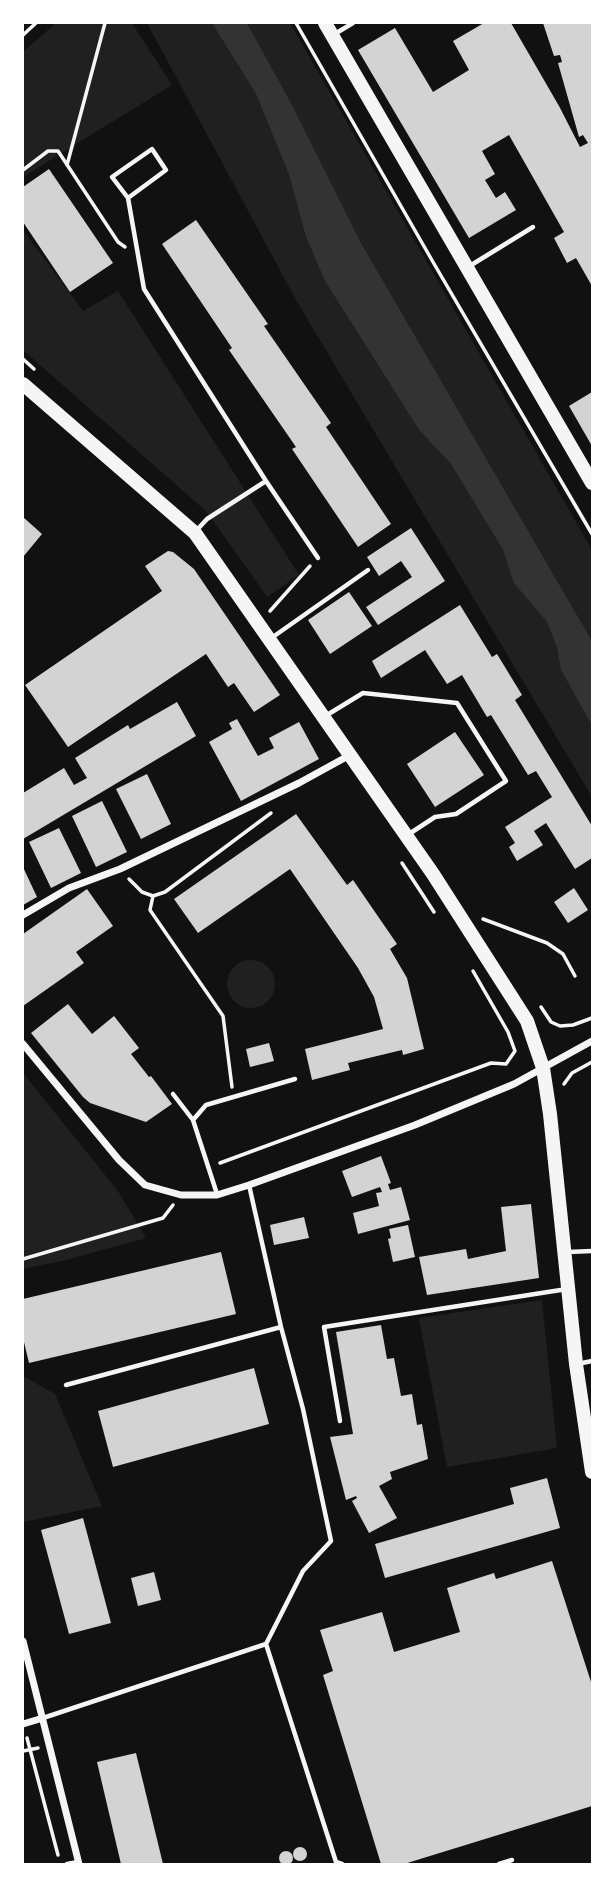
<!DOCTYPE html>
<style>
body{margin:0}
#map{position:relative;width:615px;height:1887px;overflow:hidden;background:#111;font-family:Overpass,sans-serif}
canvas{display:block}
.frame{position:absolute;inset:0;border:24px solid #fff;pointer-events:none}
</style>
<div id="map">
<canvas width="615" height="1887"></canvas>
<div class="frame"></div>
</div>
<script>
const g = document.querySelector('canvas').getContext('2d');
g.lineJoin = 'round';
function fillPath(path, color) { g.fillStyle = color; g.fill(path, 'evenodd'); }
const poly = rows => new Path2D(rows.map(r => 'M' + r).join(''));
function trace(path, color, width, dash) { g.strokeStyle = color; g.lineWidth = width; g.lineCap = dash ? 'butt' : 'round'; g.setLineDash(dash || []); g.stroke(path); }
const green = poly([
 [56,23,132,23,172,85,23,177,23,52],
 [147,23,212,23,256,94,289,175,306,237,325,281,419,430,451,464,503,550,515,583,547,622,557,648,561,670,592,726,592,797,296,300],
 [247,23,290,23,592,550,592,641,360,241,291,103],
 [23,230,83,311,118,291,299,575,267,597,207,512,23,350],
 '227 984a24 24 0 1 1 48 0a24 24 0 1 1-48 0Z',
 [23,1073,118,1191,146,1238,66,1260,23,1269],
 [542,1300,557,1448,447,1467,419,1318],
 [23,1376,55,1394,102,1506,23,1522]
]);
const water = poly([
 [212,23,247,23,291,103,360,241,592,641,592,726,561,670,557,648,547,622,514,583,503,550,451,464,419,430,325,281,306,237,289,175,256,94]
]);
const building = poly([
 [484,23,511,23,559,106,580,147,588,143,583,135,579,137,558,63,562,62,560,55,554,56,543,23,592,23,592,286,576,258,567,263,554,238,564,232,509,135,482,151,495,174,485,180,496,198,505,192,516,210,469,238,358,50,395,28,433,92,469,70,453,41],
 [49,169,113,263,70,292,23,222,23,187],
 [196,220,268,324,264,326,331,423,326,427,391,524,358,547,292,449,296,447,229,350,232,348,162,244],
 [592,392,592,446,569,406],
 [23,517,42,534,23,557],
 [411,528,445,581,378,625,366,607,412,577,401,561,379,576,367,557],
 [168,551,173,552,194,569,280,695,254,712,234,683,228,687,206,654,68,747,25,685,162,591,145,566],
 [349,592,372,626,330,654,308,620],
 [460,605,492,657,497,654,522,695,515,700,592,826,592,858,575,869,546,823,534,831,543,845,517,861,509,847,515,843,505,827,552,797,536,771,528,775,491,715,487,717,462,675,447,684,425,650,381,678,372,661],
 [177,702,196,736,23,839,23,793,64,768,74,785,87,778,75,758,128,725,130,729],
 [237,719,258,756,274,748,269,738,299,722,319,759,241,801,209,742,232,729,229,723],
 [455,732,484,775,435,807,407,764],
 [147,774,171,824,141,839,116,789],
 [102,801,127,852,96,867,72,816],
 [296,814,347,885,353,880,397,944,390,949,407,978,424,1049,403,1055,402,1050,348,1063,350,1070,312,1080,305,1049,383,1029,374,997,358,968,290,869,198,933,174,899],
 [59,828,81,873,51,888,29,842],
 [23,867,37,897,23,905],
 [574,888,588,910,568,923,554,902],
 [87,889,113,926,76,952,84,963,23,1006,23,934],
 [68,1004,92,1034,114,1016,139,1048,131,1054,149,1077,151,1076,172,1104,146,1122,90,1103,83,1097,31,1033],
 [269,1043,274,1061,250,1067,246,1049],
 [381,1156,391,1183,388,1184,390,1190,401,1187,410,1220,358,1234,353,1213,379,1206,376,1193,382,1192,380,1187,352,1197,342,1171],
 [531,1204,539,1278,427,1295,419,1257,466,1249,468,1259,506,1251,501,1207],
 [304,1217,309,1238,274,1245,270,1225],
 [408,1225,415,1257,393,1262,388,1239,391,1238,389,1229],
 [221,1252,236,1314,29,1363,23,1338,23,1299],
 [381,1325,387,1359,394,1358,401,1396,412,1394,417,1425,422,1424,428,1459,390,1472,392,1479,379,1486,397,1518,369,1533,352,1501,357,1498,356,1496,346,1500,330,1437,353,1434,336,1332],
 [254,1368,269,1424,113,1467,98,1411],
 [547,1478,560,1528,385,1578,375,1544,514,1504,510,1488],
 [83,1518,111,1623,69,1634,41,1530],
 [552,1561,592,1685,592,1806,404,1864,381,1864,323,1675,333,1671,320,1630,382,1612,394,1652,460,1632,447,1588,494,1573,496,1579],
 [154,1572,161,1600,138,1606,131,1578],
 [136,1753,163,1864,121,1864,97,1762],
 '293 1854a7 7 0 1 1 14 0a7 7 0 1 1-14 0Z',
 '279 1858a7 7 0 1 1 14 0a7 7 0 1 1-14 0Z'
]);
const path = poly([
 [296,23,433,262,592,534],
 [23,35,36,23],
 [67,165,105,23],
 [23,170,48,151,58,151,118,242,125,247],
 [23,359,34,369],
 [270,611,310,566],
 [402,863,434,912],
 [129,879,142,892,153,896,165,892,271,813],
 [153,896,150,910,223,1016,232,1087],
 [483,919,547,943,563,954,575,976],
 [473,971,508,1032,515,1051,506,1064],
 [541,1007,551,1022,560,1026,573,1025,592,1018],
 [564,1084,572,1073,592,1062],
 [220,1163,491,1063,506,1064],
 [23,1259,163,1218,173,1205],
 [27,1738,58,1855],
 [23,1751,38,1748]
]);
const service = poly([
 [333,35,353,23],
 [128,198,112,177,152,149,166,170,128,198,144,289,266,481,207,519,195,532],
 [468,267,533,227],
 [266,481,318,558],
 [270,639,368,570],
 [327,715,363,693,457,703,506,781,456,814,435,817,409,834],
 [173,1094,193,1120,217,1194],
 [193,1120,206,1105,295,1079],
 [249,1185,281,1327,303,1409,331,1541,303,1571,266,1644,336,1862,342,1864],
 [568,1252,592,1251],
 [577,1364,592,1361],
 [66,1385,281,1327],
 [340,1421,324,1327,567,1289],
 [43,1718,266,1644],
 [67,1864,78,1862],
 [499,1864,512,1860]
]);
const minor = poly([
 [23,915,69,888,120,869,299,783,350,755],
 [23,1044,119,1160,145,1185,181,1195,217,1195,249,1185,415,1125,514,1084,592,1041],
 [23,1641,79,1864],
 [23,1724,43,1718]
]);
const primary = poly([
 [325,23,592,483],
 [23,384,195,533,433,874,527,1021,543,1068,550,1114,576,1364,592,1472]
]);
fillPath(green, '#202020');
fillPath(water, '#333');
fillPath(building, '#d3d3d3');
trace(path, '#f5f5f5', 3.5);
trace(service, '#f5f5f5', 4.5);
trace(minor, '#f5f5f5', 7);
trace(primary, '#f5f5f5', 14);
</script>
